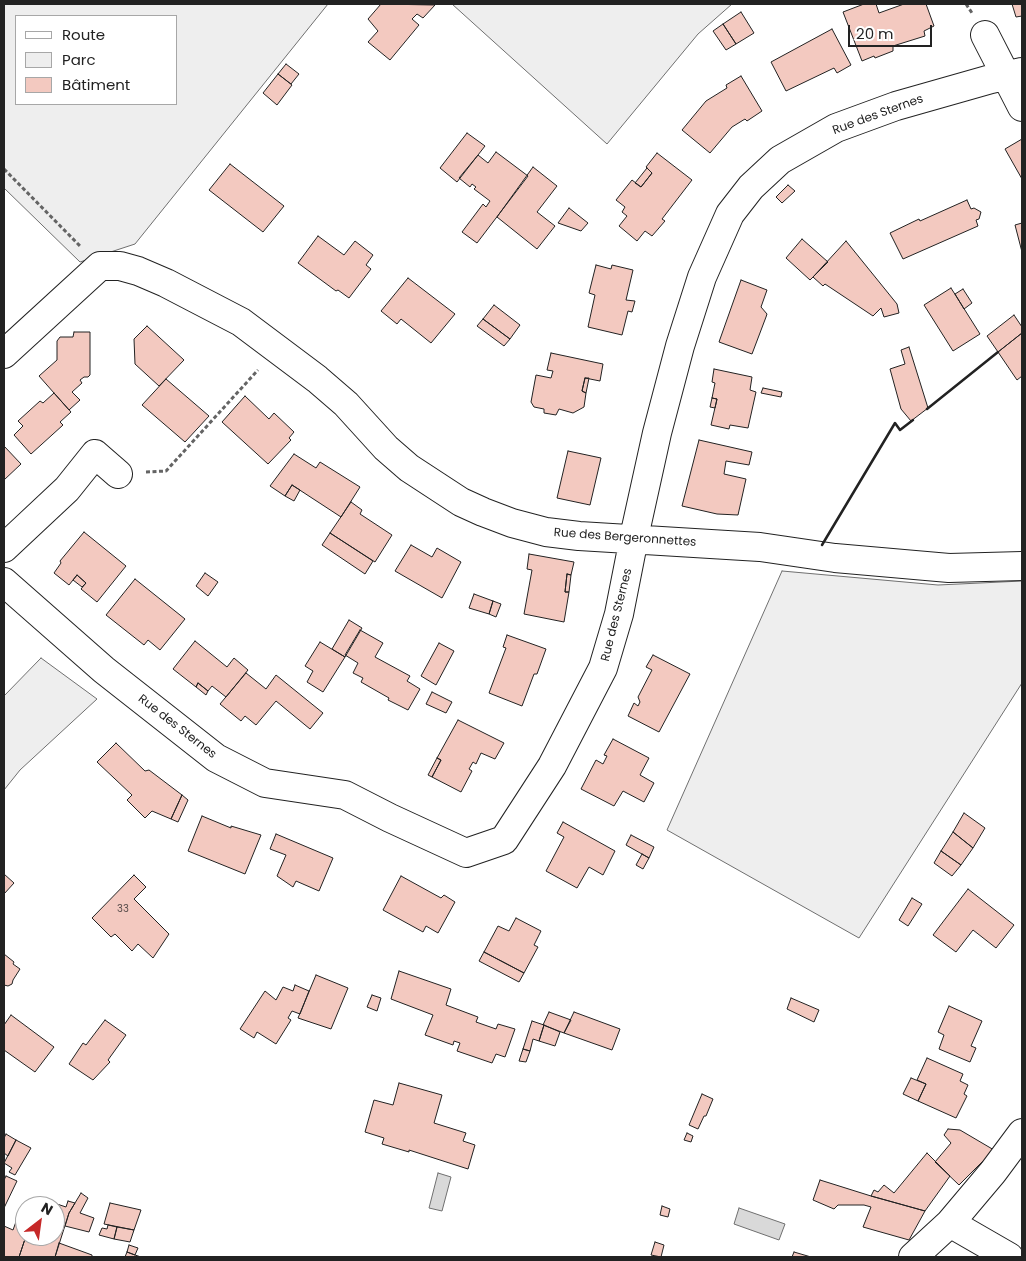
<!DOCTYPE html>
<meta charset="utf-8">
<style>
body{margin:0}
#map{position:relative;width:1026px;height:1261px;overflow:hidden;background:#fff;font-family:Poppins,sans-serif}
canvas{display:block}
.frame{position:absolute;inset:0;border:5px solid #222;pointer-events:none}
.legend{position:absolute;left:15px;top:15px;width:162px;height:90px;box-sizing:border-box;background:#fff;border:1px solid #a7a7a7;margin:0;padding:6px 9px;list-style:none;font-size:15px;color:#222}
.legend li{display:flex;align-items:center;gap:10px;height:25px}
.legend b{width:25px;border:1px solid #a7a7a7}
.north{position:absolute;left:15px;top:1196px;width:50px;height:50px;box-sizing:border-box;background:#fff;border:1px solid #a7a7a7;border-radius:50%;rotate:30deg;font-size:14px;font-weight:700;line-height:20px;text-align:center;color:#222}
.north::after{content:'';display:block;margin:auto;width:18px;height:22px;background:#c62828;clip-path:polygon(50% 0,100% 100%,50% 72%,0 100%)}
.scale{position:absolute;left:848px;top:25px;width:84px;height:22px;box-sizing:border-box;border:2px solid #222;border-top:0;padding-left:6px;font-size:15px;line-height:18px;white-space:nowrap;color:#222;-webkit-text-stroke:4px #fff;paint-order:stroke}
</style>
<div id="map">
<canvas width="1026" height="1261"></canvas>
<div class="frame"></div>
<ul class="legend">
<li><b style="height:6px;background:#fff"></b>Route</li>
<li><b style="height:14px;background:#eee"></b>Parc</li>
<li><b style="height:14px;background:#f3c9c0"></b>Bâtiment</li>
</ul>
<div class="north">N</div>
<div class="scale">20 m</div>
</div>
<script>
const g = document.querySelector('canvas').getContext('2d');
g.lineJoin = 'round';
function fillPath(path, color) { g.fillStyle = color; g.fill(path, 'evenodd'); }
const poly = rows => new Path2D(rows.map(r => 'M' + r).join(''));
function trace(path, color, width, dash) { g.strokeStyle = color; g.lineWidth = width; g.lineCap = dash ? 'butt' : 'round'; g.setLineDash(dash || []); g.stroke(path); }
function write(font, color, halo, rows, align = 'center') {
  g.font = font + ' Poppins,sans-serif'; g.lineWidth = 4; g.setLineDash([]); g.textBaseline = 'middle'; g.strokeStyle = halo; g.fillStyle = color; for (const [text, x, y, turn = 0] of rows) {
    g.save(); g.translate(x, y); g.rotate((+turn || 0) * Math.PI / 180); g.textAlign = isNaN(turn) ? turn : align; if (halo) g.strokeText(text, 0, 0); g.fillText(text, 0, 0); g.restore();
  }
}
const green = poly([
 [4,4,328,4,135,244,80,262,4,188,4,4],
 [16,16,176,16,176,104,16,104,16,16],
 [452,4,732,4,698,34,607,144,452,4],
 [782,571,938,585,1022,581,1022,683,859,938,667,830,782,571],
 [41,658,97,699,20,770,4,790,4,696,41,658]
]);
const water = poly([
 [438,1173,451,1177,442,1211,429,1208,438,1173],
 [739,1208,785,1224,779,1240,734,1224,739,1208]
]);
const building = poly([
 [381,4,435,5,423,18,417,14,412,19,419,25,390,60,368,42,378,31,368,19,381,4],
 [864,4,876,4,879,13,904,4,926,4,934,26,924,31,925,36,893,46,893,51,875,58,874,56,862,61,843,12,864,4],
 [1012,4,1022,4,1022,16,1016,17,1012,4],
 [741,12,754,33,736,44,723,24,741,12],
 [723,24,736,44,726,50,713,31,723,24],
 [832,29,851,65,837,73,834,68,786,91,771,62,832,29],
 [286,64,299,74,291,84,278,74,286,64],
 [278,74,292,85,277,105,263,93,278,74],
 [741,76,762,111,747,121,745,119,732,127,710,153,682,130,706,101,727,88,726,85,741,76],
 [467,133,485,146,457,182,440,168,467,133],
 [1022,139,1022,179,1005,149,1022,139],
 [496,152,528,176,477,243,462,232,483,204,486,207,490,201,474,189,476,187,472,184,470,187,459,178,478,155,488,163,496,152],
 [657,153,692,180,662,219,665,221,652,236,645,231,637,241,619,226,627,216,622,212,625,207,616,200,632,180,641,187,652,173,646,167,657,153],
 [230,164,284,206,263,232,209,190,230,164],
 [533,167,557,186,537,212,555,226,537,249,497,217,533,167],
 [647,168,652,173,641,187,635,183,647,168],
 [788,185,795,191,782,203,776,197,788,185],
 [967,200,971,209,974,208,981,212,979,219,976,220,978,226,903,259,890,233,919,219,920,221,967,200],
 [569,208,588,223,581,231,558,223,569,208],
 [1022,223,1022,252,1015,225,1022,223],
 [318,236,344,255,355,241,373,255,366,265,371,269,349,298,338,290,336,291,298,263,318,236],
 [802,239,828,262,810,280,786,258,802,239],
 [846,241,897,304,899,313,884,317,881,308,873,316,825,284,823,286,813,277,846,241],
 [596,265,611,269,612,265,633,270,626,300,635,301,632,312,628,311,622,335,588,327,595,295,589,293,596,265],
 [408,278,455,314,431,343,401,319,397,324,381,311,408,278],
 [741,280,767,290,761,307,767,314,766,317,752,354,719,342,741,280],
 [951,288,980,334,953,351,924,305,951,288],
 [963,289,972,303,964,309,955,294,963,289],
 [494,305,520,325,510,339,483,319,494,305],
 [1014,315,1022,327,1022,333,998,352,987,336,1014,315],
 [483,319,510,339,504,346,477,326,483,319],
 [147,326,184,360,159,386,135,364,134,339,147,326],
 [74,332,90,332,90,375,88,377,84,377,80,380,82,383,72,392,80,400,69,410,39,376,57,360,57,341,60,337,73,337,74,332],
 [1022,333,1022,376,1017,380,998,352,1022,333],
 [909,347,928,408,911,421,901,409,890,369,905,364,901,350,909,347],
 [551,353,603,364,600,381,585,378,582,391,586,393,584,407,573,413,559,409,556,415,544,413,544,409,534,407,531,402,536,375,551,378,553,371,547,370,551,353],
 [714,369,752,377,750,390,756,392,748,428,730,425,729,429,711,425,717,399,712,398,715,383,712,382,714,369],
 [585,378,589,378,586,393,582,391,585,378],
 [166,379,209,416,185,442,142,405,166,379],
 [763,388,782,392,781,397,761,393,763,388],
 [54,393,71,412,60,422,63,425,31,454,14,435,23,426,18,421,40,401,43,403,54,393],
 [245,396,269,419,274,413,294,432,289,438,291,440,268,464,222,422,245,396],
 [712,398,717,399,715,408,710,407,712,398],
 [699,440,752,452,749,465,726,461,724,474,746,479,738,515,717,514,682,506,699,440],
 [4,446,21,464,4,480,4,446],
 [568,451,601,458,590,505,557,498,568,451],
 [294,454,316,468,320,462,360,487,341,517,292,485,285,496,270,486,294,454],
 [292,485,300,490,294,501,285,496,292,485],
 [351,502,362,510,360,514,392,535,375,562,330,533,351,502],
 [84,532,126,566,97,602,81,589,86,583,77,575,69,585,54,573,61,563,60,561,84,532],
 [330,533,373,561,365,574,322,545,330,533],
 [411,545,432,557,437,548,461,562,442,598,395,571,411,545],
 [529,554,574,562,571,575,567,574,565,592,569,592,564,622,524,614,532,570,527,569,529,554],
 [205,573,218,582,208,596,196,586,205,573],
 [567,574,571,575,569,592,565,592,567,574],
 [77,575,86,583,82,587,73,580,77,575],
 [135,579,185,619,160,650,148,640,144,645,106,615,135,579],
 [474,594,493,601,489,614,469,608,474,594],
 [493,601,501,604,496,617,489,614,493,601],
 [349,620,362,628,345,657,332,649,349,620],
 [360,630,383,643,375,657,410,676,407,681,420,689,408,710,388,700,389,698,361,682,363,678,353,673,358,663,345,655,360,630],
 [507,635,546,649,537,674,534,674,522,706,489,693,506,648,503,647,507,635],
 [195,641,227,667,234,658,248,670,226,697,212,686,208,691,198,683,196,687,173,669,195,641],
 [320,642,345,657,323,692,307,682,313,671,305,666,320,642],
 [439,643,454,651,436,685,421,676,439,643],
 [653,655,690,674,659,732,628,716,634,703,638,706,640,702,638,697,652,670,646,667,653,655],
 [246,673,266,689,276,675,323,713,310,729,276,701,256,725,245,716,241,721,220,704,246,673],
 [198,683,208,691,206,695,196,687,198,683],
 [432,692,452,702,446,713,426,704,432,692],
 [458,720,504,743,495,759,481,753,476,764,473,762,469,769,472,771,461,792,432,777,441,760,437,758,458,720],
 [613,739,649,758,640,775,654,783,644,802,623,791,614,806,581,789,596,760,603,764,607,756,604,755,613,739],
 [116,743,145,771,149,770,182,795,171,819,152,811,145,818,127,800,132,795,97,762,116,743],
 [437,758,441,760,432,777,428,775,437,758],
 [182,795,188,800,178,822,171,819,182,795],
 [964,813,985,828,973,848,953,832,964,813],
 [202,816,231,828,231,826,261,835,245,874,188,851,202,816],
 [563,822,615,851,603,875,589,867,577,888,546,871,564,837,557,833,563,822],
 [953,832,973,848,961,865,941,851,953,832],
 [276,834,333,858,319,891,296,881,293,887,277,876,286,855,270,849,276,834],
 [631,835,654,847,649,858,626,845,631,835],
 [941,851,961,865,952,876,934,863,941,851],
 [642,854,649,858,643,869,636,865,642,854],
 [4,874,14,883,4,894,4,874],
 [134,875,146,887,134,899,169,934,153,958,138,944,132,951,115,934,111,937,92,918,134,875],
 [401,876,441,898,444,895,455,902,438,933,426,926,423,932,383,910,401,876],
 [968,889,1014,925,996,948,973,930,956,952,933,935,968,889],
 [912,898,922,904,908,926,899,920,912,898],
 [516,918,541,931,534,945,538,947,524,973,484,952,498,926,509,931,516,918],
 [484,952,524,973,519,982,479,961,484,952],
 [4,954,14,962,13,964,20,969,13,980,12,984,8,986,4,985,4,954],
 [399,971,451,989,446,1005,478,1017,476,1022,496,1029,498,1024,515,1029,505,1057,496,1054,492,1063,457,1051,460,1043,454,1041,453,1045,425,1035,433,1015,391,999,399,971],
 [316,975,348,988,331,1029,298,1018,316,975],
 [295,985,309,991,300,1014,292,1011,288,1018,291,1020,276,1044,257,1032,254,1038,240,1029,265,991,276,1000,283,987,293,991,295,985],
 [372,995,381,998,377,1011,367,1007,372,995],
 [791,998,819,1010,814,1022,787,1009,791,998],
 [949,1006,982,1021,971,1046,976,1048,970,1062,939,1049,944,1035,938,1032,949,1006],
 [549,1012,571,1020,564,1033,543,1025,549,1012],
 [574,1012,620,1029,612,1050,564,1033,574,1012],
 [11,1015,54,1047,35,1072,4,1050,4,1025,11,1015],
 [105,1020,126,1035,108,1060,110,1062,93,1080,69,1064,83,1043,86,1045,105,1020],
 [532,1021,544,1025,539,1041,533,1039,530,1051,523,1049,532,1021],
 [544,1025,560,1032,555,1046,539,1041,544,1025],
 [523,1049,530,1051,526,1062,519,1061,523,1049],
 [927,1058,963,1074,960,1081,968,1085,964,1094,967,1096,956,1118,918,1101,926,1084,917,1080,927,1058],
 [911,1078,926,1084,918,1101,903,1094,911,1078],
 [399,1083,442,1095,434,1123,466,1133,463,1141,475,1145,468,1169,409,1150,409,1152,382,1144,384,1138,365,1132,374,1100,393,1105,399,1083],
 [702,1094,713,1099,706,1116,704,1116,698,1129,689,1125,702,1094],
 [948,1129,960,1130,994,1150,959,1185,935,1162,951,1143,944,1135,948,1129],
 [687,1133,693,1136,691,1142,684,1140,687,1133],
 [6,1134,16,1140,8,1156,4,1153,4,1138,6,1134],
 [16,1140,31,1148,15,1175,9,1172,12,1168,4,1163,16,1140],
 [927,1153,950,1176,925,1211,871,1196,874,1190,878,1192,884,1185,894,1193,927,1153],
 [6,1176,17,1181,4,1208,4,1180,6,1176],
 [820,1180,871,1196,925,1211,909,1240,863,1227,871,1207,864,1205,838,1205,834,1209,813,1200,820,1180],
 [81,1193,88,1198,80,1213,94,1218,89,1232,65,1226,69,1213,81,1193],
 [68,1201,75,1203,69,1213,55,1257,19,1257,26,1236,30,1237,31,1236,55,1236,55,1206,50,1206,51,1202,66,1207,68,1201],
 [110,1203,141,1210,134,1230,104,1224,110,1203],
 [662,1206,670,1209,668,1217,660,1215,662,1206],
 [17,1219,25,1222,25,1236,31,1236,30,1237,26,1236,19,1257,4,1257,4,1226,13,1230,17,1219],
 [108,1225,117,1227,114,1239,99,1235,102,1228,107,1229,108,1225],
 [117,1227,134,1230,130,1242,114,1239,117,1227],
 [655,1242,664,1245,661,1257,651,1255,655,1242],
 [59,1243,92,1255,92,1257,55,1257,59,1243],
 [129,1245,138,1248,135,1255,127,1252,129,1245],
 [127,1252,135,1255,141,1257,125,1257,127,1252],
 [794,1252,811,1257,792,1257,794,1252]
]);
const path = poly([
 [966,4,972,13],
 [4,169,80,246],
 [146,472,166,471,258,370]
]);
const minor = poly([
 [985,35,1022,107],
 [4,354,100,266,120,266,138,271,166,283,241,322,317,379,346,404,386,448,409,468,461,502,483,512,512,523,546,532,579,536,760,547,835,558,949,568,1022,566],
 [4,548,67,489,95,454,118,474],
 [4,582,104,670,216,758,265,783,345,795,390,818,466,853,504,840,552,766,603,668,619,614,636,528,657,433,680,346,702,277,730,214,751,187,780,160,836,128,896,106,991,79,1022,72],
 [950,1223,1009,1257],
 [913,1257,950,1223,993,1172,1022,1133]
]);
const wall = poly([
 [927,409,998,352],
 [822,545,895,423,900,430,913,420]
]);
const numberNames = [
 ["33",123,909]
];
const streetNames = [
 ["Rue des Sternes",878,115,-20],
 ["Rue des Bergeronnettes",625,538,4],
 ["Rue des Sternes",617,615,-76],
 ["Rue des Sternes",177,727,38]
];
fillPath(green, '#eee');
trace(green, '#6f6f6f', 1);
fillPath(water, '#d9d9d9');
trace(water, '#6f6f6f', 1);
fillPath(building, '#f3c9c0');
trace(building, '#222', 1);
trace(minor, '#222', 30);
trace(path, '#646464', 3, [4, 2.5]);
trace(minor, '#fff', 28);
trace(wall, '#222', 2.5);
write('10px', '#564c4a', null, numberNames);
write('12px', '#222', '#fff', streetNames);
</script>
